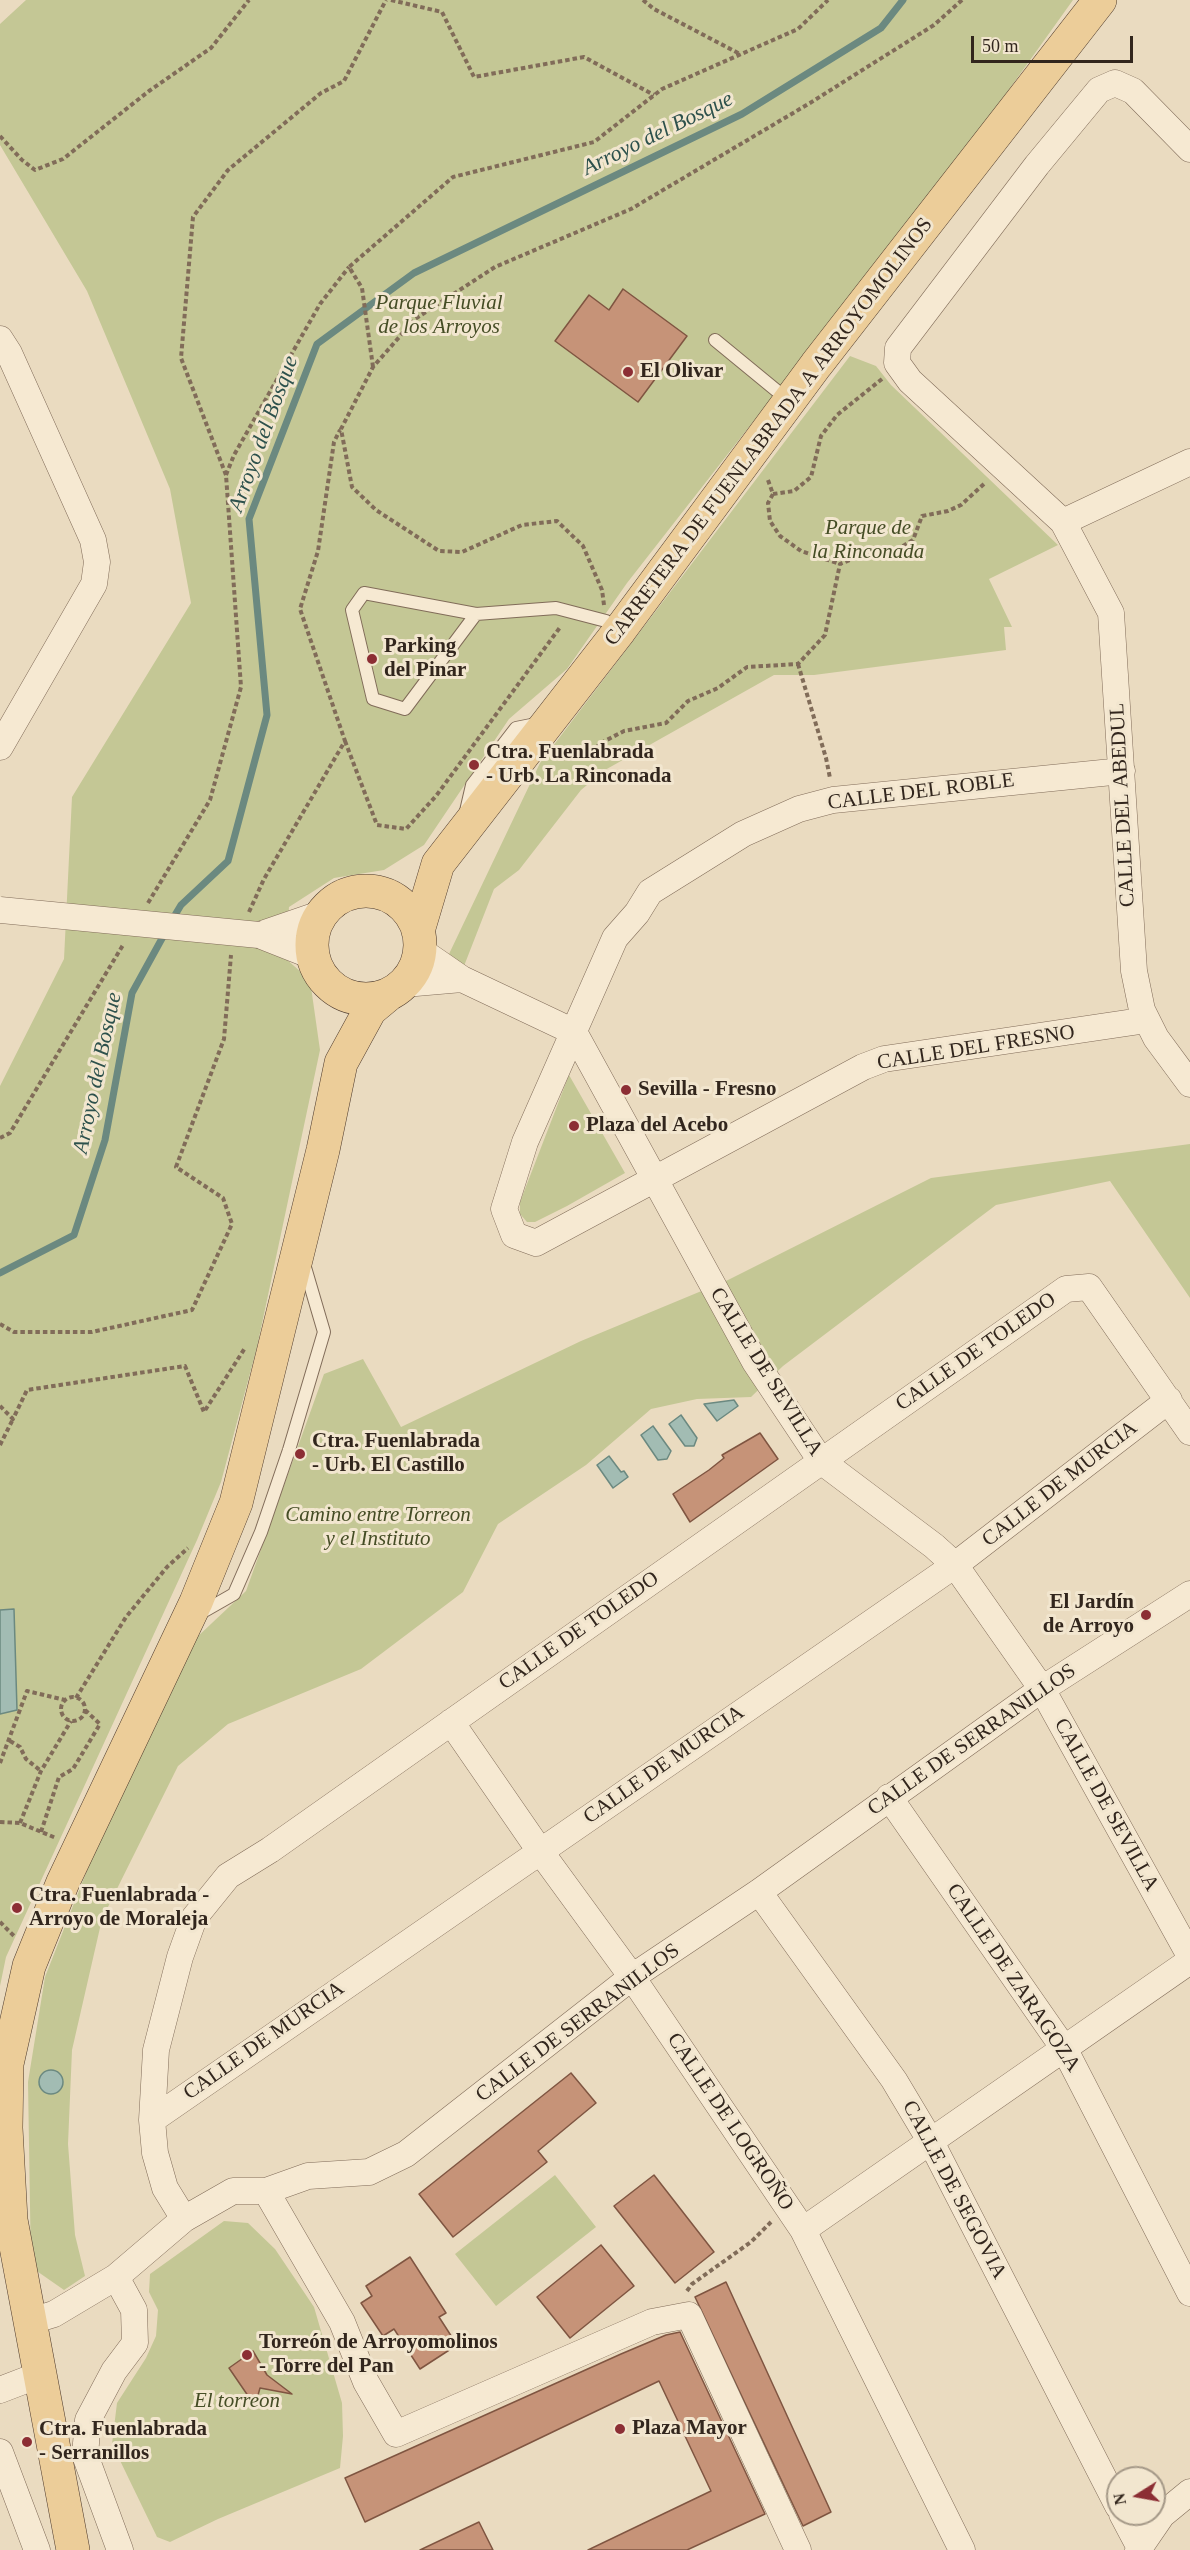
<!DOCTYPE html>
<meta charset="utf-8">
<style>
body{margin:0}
#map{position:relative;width:1190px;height:2550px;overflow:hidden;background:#eadbc0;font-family:"Times New Roman",serif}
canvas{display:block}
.north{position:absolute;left:1106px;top:2466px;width:60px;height:60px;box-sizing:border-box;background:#f2e6cf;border:2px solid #a59988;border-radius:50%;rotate:259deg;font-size:16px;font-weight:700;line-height:24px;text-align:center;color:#32261d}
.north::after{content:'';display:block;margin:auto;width:21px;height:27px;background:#8c2e34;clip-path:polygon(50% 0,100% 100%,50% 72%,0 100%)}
.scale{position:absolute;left:971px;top:36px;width:162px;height:27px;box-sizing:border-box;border:3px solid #32261d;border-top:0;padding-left:8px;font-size:18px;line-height:21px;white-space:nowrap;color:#32261d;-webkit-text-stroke:4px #f2e6cf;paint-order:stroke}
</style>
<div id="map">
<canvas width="1190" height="2550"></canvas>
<div class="north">N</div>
<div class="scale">50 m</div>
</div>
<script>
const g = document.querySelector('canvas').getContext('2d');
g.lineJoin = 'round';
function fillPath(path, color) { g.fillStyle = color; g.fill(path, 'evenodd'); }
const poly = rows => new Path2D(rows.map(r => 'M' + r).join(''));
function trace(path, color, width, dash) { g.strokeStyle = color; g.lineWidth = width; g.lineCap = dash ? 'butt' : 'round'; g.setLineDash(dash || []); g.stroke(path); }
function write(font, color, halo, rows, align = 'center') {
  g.font = font + ' "Times New Roman",serif'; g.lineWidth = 6; g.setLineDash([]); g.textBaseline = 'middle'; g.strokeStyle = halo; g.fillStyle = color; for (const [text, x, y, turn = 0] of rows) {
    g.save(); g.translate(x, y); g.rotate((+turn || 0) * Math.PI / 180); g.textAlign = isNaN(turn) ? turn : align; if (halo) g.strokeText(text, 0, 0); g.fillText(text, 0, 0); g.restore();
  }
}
const green = poly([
 [26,0,1073,0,1005,95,831,322,627,583,567,669,509,719,424,845,384,870,334,878,289,907,285,958,310,980,320,1050,257,1347,221,1482,197,1540,6,1957,0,1986,0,1086,64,959,72,797,191,603,170,489,87,291,0,145,0,24],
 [850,356,876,366,891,385,1058,545,989,579,1012,627,1004,627,1006,650,814,675,774,675,605,770,581,790,519,870,494,889,464,966,449,954,540,763],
 [569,1075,625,1173,567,1206,535,1222,527,1222,520,1214,520,1202],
 [1190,1144,1190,1298,1110,1181,996,1205,783,1366,751,1397,697,1399,651,1409,586,1465,498,1524,463,1592,361,1669,228,1724,178,1766,102,1919,72,2050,68,2144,75,2235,85,2276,64,2290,31,2267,28,2082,45,1977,93,1855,195,1639,246,1591,324,1374,363,1359,401,1427,581,1341,728,1280,931,1178],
 [555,2175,596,2227,496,2306,455,2254],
 [224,2221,248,2223,275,2249,314,2307,342,2403,343,2436,340,2468,218,2519,170,2542,157,2537,112,2444,117,2403,146,2358,156,2336,158,2310,149,2292,150,2274]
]);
const water = poly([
 [734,1400,738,1406,717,1421,704,1404,734,1400],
 [681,1415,697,1438,694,1446,685,1446,669,1424,681,1415],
 [653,1426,671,1451,667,1459,658,1460,641,1435,653,1426],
 [609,1456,621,1472,624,1471,628,1477,613,1488,597,1465,609,1456],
 [14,1609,17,1710,0,1714,0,1610,14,1609],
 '39 2082a12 12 0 1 1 24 0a12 12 0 1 1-24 0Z'
]);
const stream = poly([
 [172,920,181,905,228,861,267,715,249,519,317,344,414,273,742,114,881,28,903,0],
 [0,1273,74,1235,105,1140,132,993,165,933]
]);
const building = poly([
 [623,289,687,336,638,402,555,341,589,295,609,310,623,289],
 [760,1433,778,1459,690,1522,673,1494,709,1470,724,1458,722,1455,760,1433],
 [571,2073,596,2103,538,2151,547,2162,453,2237,419,2194,571,2073],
 [654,2175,714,2252,675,2283,614,2206,654,2175],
 [601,2245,634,2286,570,2338,537,2297,601,2245],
 [410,2257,446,2313,439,2317,457,2345,420,2369,394,2329,383,2336,361,2303,372,2296,366,2286,410,2257],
 [726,2282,831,2512,803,2526,695,2297,726,2282],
 [680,2332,765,2514,687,2550,588,2550,711,2491,659,2381,365,2522,345,2478,621,2354,666,2335,680,2332],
 [253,2351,267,2375,292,2394,260,2388,255,2406,229,2368,253,2351],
 [479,2522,493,2550,420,2550,479,2522]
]);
const path = poly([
 [391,0,442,12,474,77,584,57,654,95],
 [643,0,654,9,740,54],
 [0,136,22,160,35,170,63,159,149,91,211,48,249,0],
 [373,367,362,288,349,267,453,177,594,142,662,89,798,29,828,0],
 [226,475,234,455,320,304,349,267],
 [768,480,773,494,768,503,770,521,780,536,801,551,840,564],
 [773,494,794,491,811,477,821,436,837,415,882,379],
 [604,605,602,590,583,546,557,521,522,525,462,552,439,551,376,510,352,487,341,429,373,367,415,319,495,267,631,209,810,103,934,25,962,0],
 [798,664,826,758,830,778],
 [345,741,377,825,406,829,436,796,561,626],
 [557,751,566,759,586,757,601,743,624,731,666,723,688,701,718,688,747,667,798,664,825,635,840,564,860,556,898,549,913,540,922,516,948,511,961,505,986,482],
 [148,903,210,800,241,687,226,475,181,358,193,217,228,170,321,93,344,81,386,0],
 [249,912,264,879,345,741,300,609,318,551,334,442,340,430],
 [0,1138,10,1133,123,945],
 [0,1324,14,1332,92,1332,192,1310,232,1224,223,1198,176,1167,224,1039,231,955],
 [0,1406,13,1419,27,1390,185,1366,204,1412,245,1348],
 [0,1445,13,1419],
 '61 1709a12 12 0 1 1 24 0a12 12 0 1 1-24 0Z',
 [76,1698,126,1617,167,1567,188,1548],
 [85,1710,101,1725],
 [10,1741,20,1747,26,1759,41,1771],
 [0,1763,27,1691,65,1700],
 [0,1822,20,1823,56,1838],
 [20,1823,41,1771,71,1721],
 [41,1832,59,1777,73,1769,100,1724],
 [0,1922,14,1936],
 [687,2291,692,2284,751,2242,771,2222]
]);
const service = poly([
 [715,340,788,400],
 [476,614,405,709,373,699,352,610,364,593,476,614,556,608,606,621,619,629],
 [466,811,472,785,516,728,541,723],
 [199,1614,234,1594,261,1532,289,1450,324,1332,304,1264]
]);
const minor = poly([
 [1190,149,1133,91,1115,83,1099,90,1037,165,898,348,897,363,910,381,1063,522,1111,613,1134,971,1142,1010,1156,1038,1190,1084],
 [0,339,9,353,93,540,97,562,94,584,0,747],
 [1063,522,1190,462],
 [1122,771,833,800,799,809,743,834,650,892,637,913,615,938,525,1142,504,1209,514,1235,536,1243,863,1067,884,1059,1147,1020],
 [259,935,320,914],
 [259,935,312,956],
 [420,950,462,979,574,1032,755,1362,821,1461,934,1546,955,1565,1042,1689,1190,1956],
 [404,984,462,979],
 [451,1722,540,1851,632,1977,803,2230,962,2550],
 [889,1797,1065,2050,1190,2293],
 [759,1892,894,2080,931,2142,1118,2506],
 [152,2120,955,1565,1169,1400],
 [266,2191,342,2322,366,2382,396,2434,652,2322,689,2315,798,2550],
 [184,2219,165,2188,155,2153,152,2120,156,2050,180,1957,194,1918,228,1876,270,1850,1066,1289,1089,1287,1190,1432],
 [803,2230,1190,1961],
 [116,2277,134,2310,135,2343,114,2371,88,2420,85,2455,120,2550],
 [28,2322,54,2314,116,2277,184,2219,233,2191,266,2191,308,2176,369,2172,406,2154,632,1977,759,1892,1042,1689,1190,1594],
 [0,2390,39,2375],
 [0,2452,37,2550],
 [1122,2514,1139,2546],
 [1138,2550,1162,2515,1190,2492]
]);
const primary = poly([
 '312 945a54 54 0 1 1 108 0a54 54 0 1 1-108 0Z',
 [418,931,438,864,620,630,816,365,1100,0],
 [73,2550,11,2220,6,2128,7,2064,29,1966,63,1882,196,1602,236,1503,323,1150,341,1063,370,1010,388,995]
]);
const minorBridge = poly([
 [0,910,259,935]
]);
const markers = [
 [628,372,6,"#8c2e34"],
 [372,659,6,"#8c2e34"],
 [474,765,6,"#8c2e34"],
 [626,1090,6,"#8c2e34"],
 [574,1126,6,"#8c2e34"],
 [300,1454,6,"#8c2e34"],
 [1146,1615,6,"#8c2e34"],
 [17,1908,6,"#8c2e34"],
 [247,2355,6,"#8c2e34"],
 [620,2429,6,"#8c2e34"],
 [27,2442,6,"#8c2e34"]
];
const parkNames = [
 ["Parque Fluvial",439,303],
 ["de los Arroyos",439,327],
 ["Parque de",868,528],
 ["la Rinconada",868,552],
 ["Camino entre Torreon",378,1515],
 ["y el Instituto",378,1539],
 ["El torreon",237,2401]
];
const poiNames = [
 ["El Olivar",640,372],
 ["Parking",384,647],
 ["del Pinar",384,671],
 ["Ctra. Fuenlabrada",486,753],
 ["- Urb. La Rinconada",486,777],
 ["Sevilla - Fresno",638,1090],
 ["Plaza del Acebo",586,1126],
 ["Ctra. Fuenlabrada",312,1442],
 ["- Urb. El Castillo",312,1466],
 ["El Jardín",1134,1603,"right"],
 ["de Arroyo",1134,1627,"right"],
 ["Ctra. Fuenlabrada -",29,1896],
 ["Arroyo de Moraleja",29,1920],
 ["Torreón de Arroyomolinos",259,2343],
 ["- Torre del Pan",259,2367],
 ["Plaza Mayor",632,2429],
 ["Ctra. Fuenlabrada",39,2430],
 ["- Serranillos",39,2454]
];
const streetNames = [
 ["CARRETERA DE FUENLABRADA A ARROYOMOLINOS",769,432,-53],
 ["CALLE DEL ROBLE",921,792,-7],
 ["CALLE DEL ABEDUL",1123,805,-93],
 ["CALLE DEL FRESNO",976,1048,-9],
 ["CALLE DE TOLEDO",976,1352,-35],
 ["CALLE DE SEVILLA",766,1372,58],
 ["CALLE DE MURCIA",1060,1484,-38],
 ["CALLE DE TOLEDO",579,1631,-35],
 ["CALLE DE SERRANILLOS",972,1740,-35],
 ["CALLE DE MURCIA",664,1765,-35],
 ["CALLE DE SEVILLA",1106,1805,61],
 ["CALLE DE ZARAGOZA",1013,1978,56],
 ["CALLE DE SERRANILLOS",578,2023,-37],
 ["CALLE DE MURCIA",264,2041,-35],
 ["CALLE DE LOGROÑO",730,2122,56],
 ["CALLE DE SEGOVIA",954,2190,62]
];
const waterNames = [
 ["Arroyo del Bosque",658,134,-26],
 ["Arroyo del Bosque",264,434,-70],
 ["Arroyo del Bosque",98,1073,-78]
];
fillPath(green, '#c4c795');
fillPath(water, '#a2bcb3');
trace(water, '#6b8980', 1.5);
trace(stream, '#6b8980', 7);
fillPath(building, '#c69378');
trace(building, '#7f5541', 1.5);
trace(service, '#816c59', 14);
trace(minor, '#816c59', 27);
trace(primary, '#4f3b2d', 34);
trace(path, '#816c59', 4, [4.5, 3]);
trace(service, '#f6e9d2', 12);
trace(minor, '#f6e9d2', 26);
trace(primary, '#eccd99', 33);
trace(minorBridge, '#816c59', 27, []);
trace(minorBridge, '#f6e9d2', 26);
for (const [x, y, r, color] of markers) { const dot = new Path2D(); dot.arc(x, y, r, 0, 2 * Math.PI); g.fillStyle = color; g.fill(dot); trace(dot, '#f2e6cf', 2); }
write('italic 21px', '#454d25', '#f2e6cf', parkNames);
write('bold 21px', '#32261d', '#f2e6cf', poiNames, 'left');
write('21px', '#32261d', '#f2e6cf', streetNames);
write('italic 22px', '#2d514c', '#f2e6cf', waterNames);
</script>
